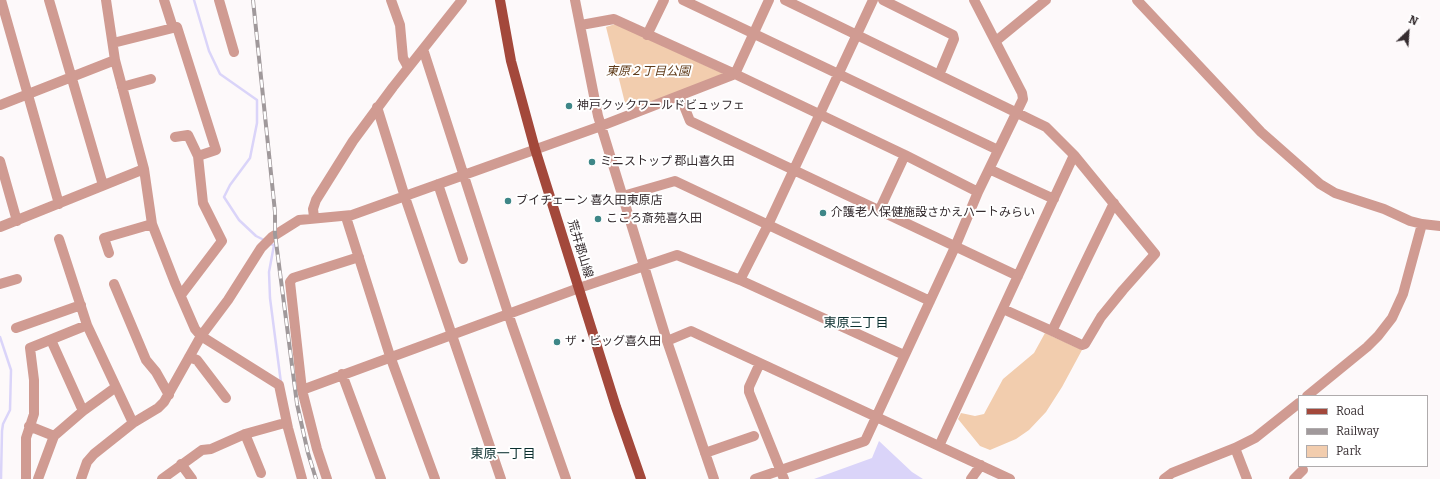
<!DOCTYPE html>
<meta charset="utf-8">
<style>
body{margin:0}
#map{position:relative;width:1440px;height:479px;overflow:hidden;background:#fdf9fa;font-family:Bitter,serif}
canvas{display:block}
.legend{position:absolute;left:1298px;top:395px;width:130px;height:72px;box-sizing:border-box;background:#fff;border:1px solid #afabac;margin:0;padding:5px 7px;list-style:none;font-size:12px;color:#362d30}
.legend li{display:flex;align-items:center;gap:8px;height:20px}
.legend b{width:20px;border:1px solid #afabac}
.north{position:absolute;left:1388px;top:12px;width:40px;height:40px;-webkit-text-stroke:3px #fff;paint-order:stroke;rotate:25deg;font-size:11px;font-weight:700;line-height:16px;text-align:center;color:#362d30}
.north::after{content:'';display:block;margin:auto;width:14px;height:18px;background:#362d30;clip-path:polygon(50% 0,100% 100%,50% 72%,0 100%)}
</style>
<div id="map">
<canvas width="1440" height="479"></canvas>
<ul class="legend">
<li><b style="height:5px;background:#a3483b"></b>Road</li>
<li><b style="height:5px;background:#a0999b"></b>Railway</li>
<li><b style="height:11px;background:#f2cdae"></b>Park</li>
</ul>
<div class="north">N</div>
</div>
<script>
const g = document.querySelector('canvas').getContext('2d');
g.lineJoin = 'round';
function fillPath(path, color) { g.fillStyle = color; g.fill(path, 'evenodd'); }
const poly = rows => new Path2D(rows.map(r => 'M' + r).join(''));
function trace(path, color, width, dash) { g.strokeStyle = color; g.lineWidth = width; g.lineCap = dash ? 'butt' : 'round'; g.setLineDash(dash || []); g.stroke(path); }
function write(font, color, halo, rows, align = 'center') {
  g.font = font + ' Bitter,"Noto Sans JP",serif'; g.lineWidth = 4; g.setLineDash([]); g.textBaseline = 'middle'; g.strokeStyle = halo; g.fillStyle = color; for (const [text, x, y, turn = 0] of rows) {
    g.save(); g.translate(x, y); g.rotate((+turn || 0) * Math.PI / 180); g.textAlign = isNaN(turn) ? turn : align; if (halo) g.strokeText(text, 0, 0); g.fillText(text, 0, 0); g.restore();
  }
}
const green = poly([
 [615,24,724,74,627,111,606,27],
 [1045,333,1082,350,1062,387,1046,412,1029,430,1016,439,990,450,980,446,958,419,961,413,975,416,984,414,1003,379,1034,353]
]);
const water = poly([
 [879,441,912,472,923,479,814,479,872,458]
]);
const stream = poly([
 [194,0,209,51,220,74,257,100,257,123,250,158,230,185,224,197,239,220,256,236,264,240],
 [270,244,274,245,269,272,270,298,281,383],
 [0,337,11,370,10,410,3,424,2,431,1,479]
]);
const minor = poly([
 [1,0,59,204],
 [49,0,103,185],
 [106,0,115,60,144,169,152,224,175,283,195,329,201,336,279,385,288,428,302,479],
 [164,0,173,28],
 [219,0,234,52],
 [391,0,400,25,403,58,408,67],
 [575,0,598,116,667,341,714,479],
 [683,0,998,150],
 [785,0,1046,127,1074,155,1155,254,1123,290,1101,317,1085,344,1082,345,1052,331],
 [883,0,953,35,954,39,939,75],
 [1137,0,1261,132,1320,184,1335,193,1384,209,1410,221,1422,224,1440,226],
 [581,25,614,19,735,74,905,155,978,192],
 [647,35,664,0],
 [996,41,1046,0],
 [113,43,177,27,216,150,198,156,203,203,222,241,181,295],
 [423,49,512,325,566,479],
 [122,87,151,79],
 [680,96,690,121,1018,276],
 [0,105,115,60],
 [377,107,405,197,501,479],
 [175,137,188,135,198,156],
 [0,161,17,221],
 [989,169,1054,199],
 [438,184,463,259],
 [623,196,675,181,930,301],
 [879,211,905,155],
 [314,217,313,209,316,200,353,141,393,87,462,0],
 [346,217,390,356,435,479],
 [0,227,144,169],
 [59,239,87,325],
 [109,253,104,238,152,224],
 [740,280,768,225,873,0],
 [0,284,17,279],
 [114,284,146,360,156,372,169,395],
 [1003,309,1052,331,1114,203],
 [16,328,81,305],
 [51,340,83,411],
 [667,341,691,331,1010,479],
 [189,357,197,360,226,398],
 [760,363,749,387,749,392,784,479],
 [342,374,381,479],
 [302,390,579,288,677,255,740,280,904,355],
 [1307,396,1367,347,1378,336,1392,318,1403,294,1422,224],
 [29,426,54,436,83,411,116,387],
 [245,434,261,473],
 [939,446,1074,155],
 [1235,448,1247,479],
 [705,453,754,436],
 [181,464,192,479],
 [26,479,26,438,34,414,34,380,30,348,87,325,133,423],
 [38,479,54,436],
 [81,479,87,462,94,454,133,423,158,408,164,402,201,336,228,300,261,248,272,237,299,220,352,215,601,126,735,74,769,0],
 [162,479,202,450,211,449,245,434,281,424],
 [327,479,317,449,302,390,290,282,293,278,359,257],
 [755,479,865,441,955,247,978,192,1023,99,1022,93,974,0],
 [971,479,981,465],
 [1164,479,1172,473,1235,448,1255,438,1299,403],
 [1294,479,1303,470]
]);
const major = poly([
 [500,0,511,61,535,149,616,407,641,479]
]);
const rail = poly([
 [253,0,275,212,275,234,297,404,308,453,316,479]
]);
const markers = [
 [569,106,4,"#3e8687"],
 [592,162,4,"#3e8687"],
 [508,201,4,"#3e8687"],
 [823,213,4,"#3e8687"],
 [598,219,4,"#3e8687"],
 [557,342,4,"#3e8687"]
];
const parkNames = [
 ["東原２丁目公園",648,72]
];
const poiNames = [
 ["神戸クックワールドビュッフェ",577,106],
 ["ミニストップ 郡山喜久田",600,162],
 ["ブイチェーン 喜久田東原店",516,201],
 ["介護老人保健施設さかえハートみらい",831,213],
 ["こころ斎苑喜久田",606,219],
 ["ザ・ビッグ喜久田",565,342]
];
const streetNames = [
 ["荒井郡山線",580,249,73]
];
const neighbourhoodNames = [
 ["東原三丁目",856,323],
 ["東原一丁目",503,454]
];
fillPath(green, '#f2cdae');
fillPath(water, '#dad4f9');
trace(stream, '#dad4f9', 2.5);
trace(minor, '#d09b92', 10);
trace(major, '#a3483b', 10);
trace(rail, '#a0999b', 4);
trace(rail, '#fff', 2.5, [8]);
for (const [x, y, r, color] of markers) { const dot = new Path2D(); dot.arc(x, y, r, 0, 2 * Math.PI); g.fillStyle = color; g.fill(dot); trace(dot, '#fff', 1.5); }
write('italic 12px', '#603c1a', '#fff', parkNames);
write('12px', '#362d30', '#fff', poiNames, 'left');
write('12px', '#362d30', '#fff', streetNames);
write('13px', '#0b2f2f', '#fff', neighbourhoodNames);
</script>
